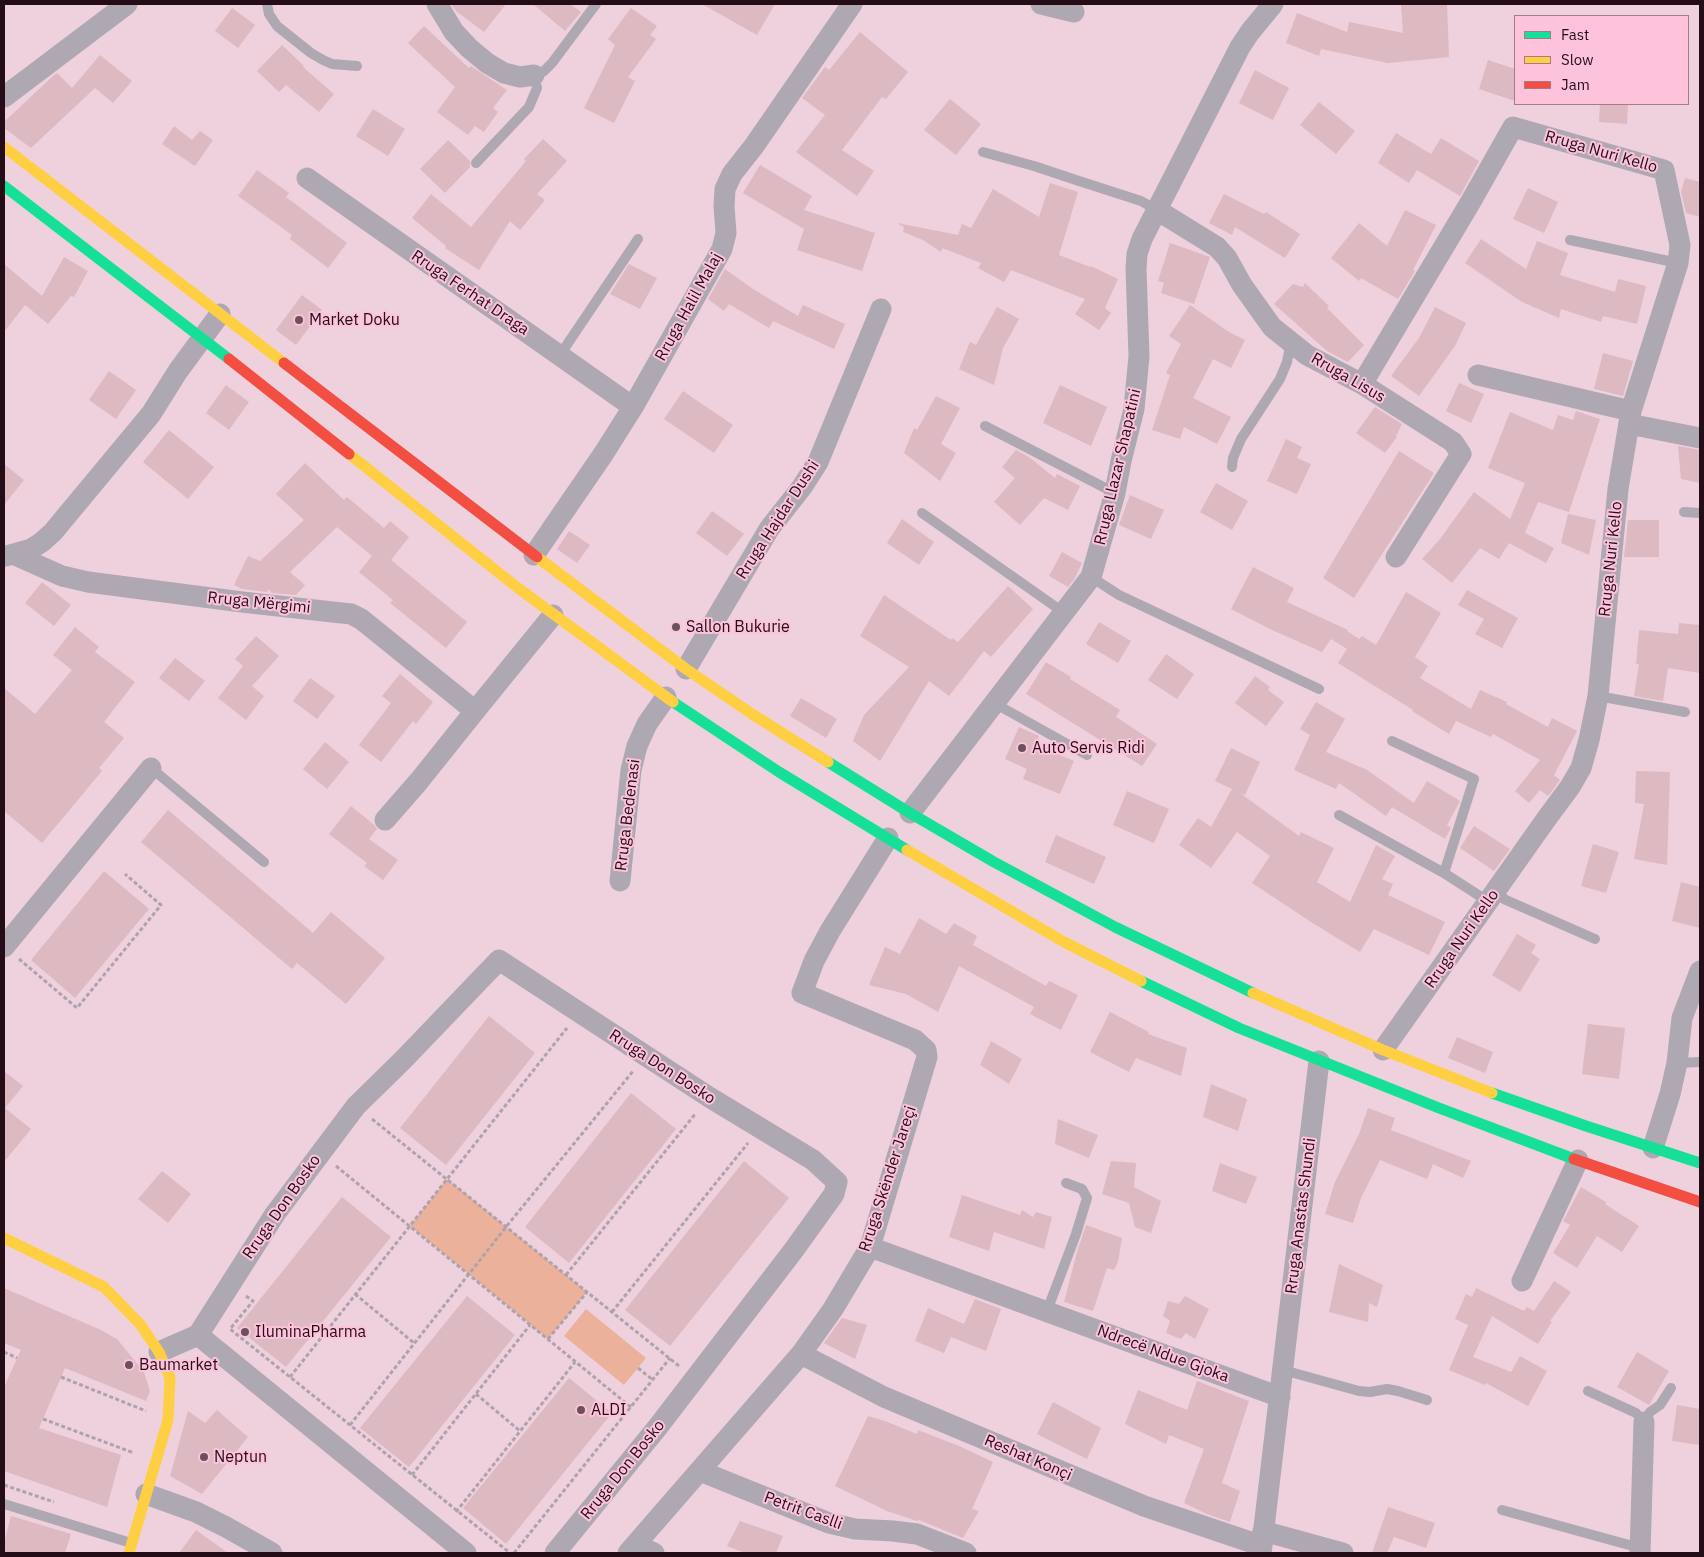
<!DOCTYPE html>
<meta charset="utf-8">
<style>
body{margin:0}
#map{position:relative;width:1704px;height:1557px;overflow:hidden;background:#efd0dd;font-family:"IBM Plex Sans",sans-serif}
canvas{display:block}
.frame{position:absolute;inset:0;border:5px solid #250d18;pointer-events:none}
.legend{position:absolute;left:1514px;top:15px;width:175px;height:90px;box-sizing:border-box;background:#fcc3da;border:1px solid #a67a8c;margin:0;padding:6px 9px;list-style:none;font-size:15px;color:#250d18}
.legend li{display:flex;align-items:center;gap:10px;height:25px}
.legend b{width:25px;border:1px solid #a67a8c}
</style>
<div id="map">
<canvas width="1704" height="1557"></canvas>
<div class="frame"></div>
<ul class="legend">
<li><b style="height:6px;background:#16e098"></b>Fast</li>
<li><b style="height:6px;background:#ffcf43"></b>Slow</li>
<li><b style="height:6px;background:#f24e42"></b>Jam</li>
</ul>
</div>
<script>
const g = document.querySelector('canvas').getContext('2d');
g.lineJoin = 'round';
function fillPath(path, color) { g.fillStyle = color; g.fill(path, 'evenodd'); }
const poly = rows => new Path2D(rows.map(r => 'M' + r).join(''));
function trace(path, color, width, dash) { g.strokeStyle = color; g.lineWidth = width; g.lineCap = dash ? 'butt' : 'round'; g.setLineDash(dash || []); g.stroke(path); }
function write(font, color, halo, rows, align = 'center') {
  g.font = font + ' "IBM Plex Sans",sans-serif'; g.lineWidth = 4; g.setLineDash([]); g.textBaseline = 'middle'; g.strokeStyle = halo; g.fillStyle = color; for (const [text, x, y, turn = 0] of rows) {
    g.save(); g.translate(x, y); g.rotate((+turn || 0) * Math.PI / 180); g.textAlign = isNaN(turn) ? turn : align; if (halo) g.strokeText(text, 0, 0); g.fillText(text, 0, 0); g.restore();
  }
}
const green = poly([
 [447,1179,587,1292,548,1339,410,1226],
 [586,1309,646,1358,624,1385,564,1336]
]);
const building = poly([
 [451,4,506,4,484,32,456,11],
 [533,4,570,4,581,12,565,31],
 [702,4,775,4,757,35],
 [1401,4,1447,4,1449,57,1388,63,1321,49,1319,56,1286,43,1297,13,1347,32,1349,22,1403,33],
 [232,8,255,25,238,48,215,31],
 [631,8,657,26,650,35,656,39,628,77,635,81,614,123,584,108,615,45,608,39],
 [424,26,469,68,471,66,507,90,493,108,498,112,484,132,475,126,468,135,437,112,455,87,408,43],
 [860,32,908,72,886,99,882,97,842,150,874,171,857,196,796,152,825,115,802,98,825,67,829,70],
 [282,45,304,66,303,67,334,94,319,112,286,85,279,92,257,71],
 [100,55,132,81,113,103,95,88,31,148,4,128,4,122,53,76,57,73,72,88],
 [1488,60,1515,69,1515,101,1479,89],
 [1255,70,1289,88,1273,120,1239,103],
 [950,99,981,124,956,155,924,130],
 [1319,102,1355,131,1336,154,1300,125],
 [1600,104,1628,104,1627,124,1599,122],
 [373,109,405,129,388,156,356,136],
 [174,126,192,140,200,131,213,140,195,166,162,144],
 [1396,133,1431,154,1441,138,1479,161,1460,196,1417,170,1409,183,1378,163],
 [543,139,567,161,537,194,545,200,520,230,510,221,479,270,445,248,446,246,412,218,431,194,471,227,526,161,524,159],
 [448,140,470,161,470,167,445,193,420,169],
 [760,165,812,196,804,210,875,233,862,271,797,250,804,229,743,193],
 [257,170,289,193,286,197,347,243,328,268,290,239,292,235,238,196],
 [1685,178,1700,182,1700,217,1686,213,1681,192],
 [1050,183,1078,192,1059,255,1090,267,1091,266,1118,279,1105,308,1111,313,1099,330,1075,314,1085,299,1011,270,1004,282,978,268,981,263,942,248,941,252,923,240,903,232,904,227,897,223,958,235,962,224,971,228,993,189,1039,217],
 [1528,188,1558,202,1544,233,1513,219],
 [1224,194,1264,214,1266,212,1300,234,1285,258,1235,227,1232,235,1209,223],
 [1405,210,1436,225,1413,270,1415,271,1398,299,1361,278,1359,281,1331,258,1359,223,1387,246],
 [1481,239,1526,269,1537,241,1568,253,1560,275,1615,292,1618,279,1646,286,1637,324,1603,316,1601,322,1561,309,1559,318,1522,302,1465,263],
 [1170,243,1210,257,1194,304,1161,293,1164,283,1158,281],
 [64,257,88,271,74,297,71,296,48,324,25,305,4,332,4,264,42,296],
 [629,264,657,278,640,309,610,294],
 [725,269,753,289,798,316,803,305,845,324,834,349,773,321,769,328,729,304,724,311,708,299],
 [1305,283,1329,306,1327,308,1364,345,1348,362,1327,351,1274,304,1293,284,1303,287],
 [302,295,322,310,296,345,276,330],
 [1190,305,1229,332,1245,340,1231,368,1213,359,1193,398,1231,417,1217,444,1184,427,1180,439,1152,430,1170,375,1166,373,1181,344,1169,336],
 [997,307,1019,319,1003,348,994,385,959,369,970,342,976,345],
 [1435,307,1466,323,1455,346,1419,396,1391,376,1419,338],
 [1603,353,1633,361,1623,396,1594,389],
 [109,371,136,390,116,419,89,400],
 [1459,383,1484,394,1471,423,1446,411],
 [226,385,249,402,229,430,206,413],
 [1060,385,1107,407,1091,446,1043,423],
 [683,391,733,425,714,453,664,419],
 [936,396,960,408,941,444,956,453,940,481,904,453,914,428,917,430],
 [1375,407,1402,424,1396,436,1397,437,1385,453,1356,433],
 [1576,411,1600,419,1569,512,1538,502,1525,533,1554,548,1546,563,1509,543,1499,559,1480,548,1452,583,1422,559,1440,539,1474,492,1510,519,1525,483,1488,468,1510,412,1553,430,1558,415,1573,420],
 [169,430,214,467,188,499,143,462],
 [1286,439,1302,447,1297,458,1311,464,1297,494,1267,481],
 [1678,446,1700,450,1700,483,1681,479],
 [1016,450,1029,457,1055,478,1057,474,1080,486,1068,510,1044,498,1020,525,994,502,1015,478,1002,467],
 [1399,451,1434,473,1354,598,1323,578],
 [305,463,344,500,347,497,384,528,390,521,409,537,391,560,467,622,446,648,390,603,393,600,359,572,372,556,337,527,290,572,305,585,296,595,272,593,268,589,267,592,242,589,234,585,248,556,260,561,304,520,276,494],
 [4,464,24,480,4,505],
 [1216,483,1248,501,1232,530,1200,512],
 [1130,495,1164,510,1151,539,1119,525],
 [712,511,744,534,727,556,696,533],
 [1568,514,1596,520,1589,555,1561,543],
 [902,519,934,542,919,565,887,543],
 [1628,520,1659,520,1659,557,1624,557],
 [569,531,590,545,577,563,557,549],
 [1062,552,1082,563,1075,578,1068,587,1049,576],
 [1253,567,1294,588,1287,602,1348,630,1347,631,1359,639,1362,636,1376,645,1406,592,1441,613,1415,657,1428,666,1420,678,1471,709,1480,690,1507,702,1506,704,1548,727,1552,718,1577,731,1554,775,1560,780,1548,796,1540,790,1529,803,1515,791,1540,760,1493,734,1491,737,1456,721,1449,734,1412,711,1413,710,1338,663,1347,649,1331,639,1322,652,1272,630,1231,609],
 [42,582,71,605,54,626,25,603],
 [1008,586,1033,609,991,657,984,651,949,696,929,681,880,761,853,741,864,715,909,667,860,636,884,595,951,640,952,638,958,642],
 [1467,590,1518,618,1502,648,1475,634,1484,619,1458,605],
 [1099,622,1131,641,1118,663,1086,644],
 [1679,623,1700,625,1700,673,1668,668,1663,701,1634,696,1639,664,1636,664,1639,630,1678,634],
 [75,627,99,647,95,652,135,682,104,722,124,738,99,768,102,771,42,843,4,811,4,688,35,714,72,670,53,655],
 [256,636,279,656,252,686,264,696,246,720,218,698,243,666,235,659],
 [1166,654,1194,674,1177,699,1148,680],
 [175,658,205,681,189,701,159,678],
 [1046,662,1071,677,1070,679,1120,710,1116,717,1157,744,1142,766,1026,694],
 [400,674,433,702,416,724,413,721,381,762,359,745,391,703,382,696],
 [1255,676,1270,687,1268,690,1284,702,1266,726,1235,703],
 [310,678,335,696,317,719,293,701],
 [801,698,837,719,826,738,790,716],
 [1316,702,1345,719,1326,752,1367,770,1414,803,1427,781,1460,801,1447,825,1451,828,1445,839,1392,807,1386,816,1339,783,1336,789,1294,770,1310,735,1300,729],
 [1019,727,1039,736,1036,745,1074,761,1060,794,1023,779,1027,769,1005,759],
 [325,742,349,762,327,789,303,769],
 [1231,748,1260,762,1245,795,1240,793,1299,836,1301,832,1334,848,1317,882,1350,902,1376,845,1395,856,1382,879,1393,884,1388,895,1445,922,1429,955,1374,929,1360,952,1311,922,1252,883,1270,856,1237,832,1211,868,1179,845,1198,818,1211,827,1232,789,1215,781],
 [1636,771,1670,772,1667,865,1634,859,1644,804,1635,803],
 [1127,791,1169,809,1154,843,1113,825],
 [351,806,373,824,377,829,369,839,398,860,383,880,364,866,367,863,329,834],
 [168,810,313,933,331,912,385,958,346,1004,297,963,292,969,141,842],
 [1474,826,1510,849,1494,871,1460,848],
 [1056,835,1106,857,1094,884,1045,862],
 [1593,844,1619,852,1606,893,1581,886],
 [104,871,149,909,75,998,31,960],
 [1681,882,1700,887,1700,928,1672,921],
 [919,918,946,934,954,923,977,936,973,945,1046,986,1049,981,1078,995,1061,1030,1030,1014,1034,1007,959,966,938,1012,906,994,869,985,885,947,900,954],
 [1517,934,1536,945,1531,953,1540,959,1520,992,1492,975],
 [1110,1012,1149,1032,1148,1034,1187,1048,1181,1076,1136,1058,1129,1072,1090,1052],
 [489,1016,535,1053,446,1165,400,1128],
 [1588,1024,1625,1028,1619,1079,1582,1074],
 [1457,1037,1493,1052,1485,1073,1448,1058],
 [991,1041,1022,1059,1009,1084,980,1065],
 [4,1071,23,1086,5,1108,31,1129,4,1162],
 [1211,1084,1247,1099,1238,1131,1203,1117],
 [631,1093,676,1129,569,1263,525,1227],
 [1368,1108,1395,1118,1391,1130,1471,1161,1463,1178,1433,1164,1427,1179,1380,1160,1361,1198,1353,1223,1325,1214,1335,1182,1359,1134],
 [1058,1119,1098,1135,1089,1158,1055,1144],
 [744,1161,789,1198,670,1346,625,1310],
 [1111,1161,1136,1163,1134,1187,1161,1201,1151,1233,1135,1227,1129,1203,1102,1194],
 [1220,1163,1257,1177,1246,1204,1212,1191],
 [162,1171,191,1194,168,1223,138,1199],
 [1581,1187,1606,1202,1605,1204,1639,1226,1622,1252,1597,1236,1577,1268,1553,1253,1570,1225,1563,1221],
 [962,1195,1020,1215,1022,1210,1033,1217,1036,1212,1052,1217,1044,1249,994,1232,989,1251,949,1237],
 [342,1197,391,1237,286,1367,237,1328],
 [1086,1225,1122,1238,1118,1262,1114,1270,1107,1268,1093,1311,1064,1302,1077,1252],
 [1339,1264,1383,1285,1377,1307,1369,1303,1368,1322,1329,1312],
 [1554,1281,1571,1292,1550,1321,1552,1322,1538,1344,1492,1316,1473,1357,1511,1372,1520,1356,1547,1371,1528,1406,1486,1383,1485,1385,1449,1370,1468,1325,1455,1319,1466,1294,1472,1297,1476,1288,1524,1311,1527,1307,1534,1311],
 [4,1288,101,1330,117,1339,144,1372,150,1391,146,1401,65,1368,39,1428,121,1455,107,1507,4,1471,4,1387,21,1350,4,1343],
 [467,1296,515,1335,409,1467,360,1428],
 [1185,1296,1209,1309,1195,1339,1186,1333,1181,1339,1166,1333,1170,1321,1163,1316,1168,1301,1179,1304],
 [975,1299,1001,1309,986,1351,951,1337,944,1353,915,1341,928,1308,964,1324],
 [842,1318,867,1325,855,1359,824,1343],
 [1637,1352,1669,1371,1649,1405,1617,1387],
 [569,1378,612,1413,506,1544,463,1508],
 [1197,1381,1249,1401,1222,1483,1240,1491,1230,1522,1207,1514,1184,1503,1204,1449,1169,1435,1166,1444,1125,1424,1138,1390,1187,1410],
 [1053,1402,1101,1428,1087,1459,1037,1434],
 [1677,1405,1700,1409,1700,1445,1672,1441],
 [217,1410,248,1437,202,1494,170,1476,188,1411,205,1423],
 [868,1416,885,1421,917,1434,918,1430,959,1446,993,1462,972,1509,979,1511,963,1538,919,1520,917,1521,887,1511,835,1486],
 [1388,1507,1435,1523,1426,1548,1394,1537,1387,1553,1372,1553],
 [11,1516,71,1534,65,1553,4,1553,4,1543],
 [740,1521,783,1536,776,1553,745,1553,727,1546],
 [196,1530,228,1553,179,1553]
]);
const path = poly([
 [19,959,77,1008,161,905,125,874],
 [372,1119,679,1366],
 [336,1166,632,1408],
 [566,1275,696,1113],
 [355,1294,414,1343],
 [246,1296,253,1301,230,1329,510,1553],
 [612,1312,748,1143],
 [548,1339,587,1292],
 [4,1352,17,1358],
 [638,1368,653,1380],
 [61,1377,146,1411],
 [290,1377,567,1028],
 [476,1394,520,1431],
 [43,1419,134,1453],
 [350,1425,506,1227,634,1070],
 [412,1475,530,1325],
 [4,1485,54,1502],
 [456,1512,575,1362],
 [514,1553,670,1358]
]);
const lane = poly([
 [267,4,269,14,277,26,311,53,323,60,332,64,357,66],
 [983,152,1034,166,1076,180,1141,201,1157,210],
 [476,163,529,107,537,88,534,75,544,71,552,63,596,4],
 [1570,240,1678,263],
 [560,355,638,239],
 [985,426,1115,493],
 [1232,467,1233,458,1241,439,1280,379,1287,362,1291,342],
 [1684,512,1700,513],
 [922,513,1063,612],
 [1091,577,1119,595,1319,689],
 [1598,696,1685,712],
 [994,703,1087,755],
 [1392,741,1474,779,1444,873],
 [151,768,264,862],
 [1339,815,1444,873,1489,902],
 [1495,893,1506,900,1595,939],
 [1677,1063,1700,1062],
 [1047,1311,1076,1234,1087,1198,1082,1189,1066,1183],
 [1283,1370,1359,1391,1370,1392,1387,1389,1398,1391,1427,1400],
 [1588,1391,1636,1413,1644,1422,1650,1412,1660,1405,1671,1388],
 [4,1504,131,1543],
 [1502,1510,1640,1548]
]);
const street = poly([
 [437,4,454,32,469,48,487,63,504,73,520,77,534,75],
 [1041,4,1074,12],
 [4,97,127,4],
 [307,178,633,407],
 [1157,210,1217,247,1227,258,1242,285,1272,327,1307,355,1362,384,1453,442,1461,454,1396,557],
 [1478,375,1631,411],
 [1362,384,1470,203,1513,127,1664,170,1680,245,1678,263,1631,411,1618,489,1598,696,1589,740,1581,768,1570,787,1547,818,1383,1050],
 [1629,424,1700,438],
 [15,555,62,576,88,582,242,602,351,614,361,619,475,711,553,615],
 [534,555,604,453,633,407,722,249,726,233,724,206,725,189,732,174,754,146,852,4],
 [6,556,31,549,42,542,53,532,151,414,178,371,220,314],
 [686,669,769,529,802,487,818,462,881,309],
 [910,813,1091,577,1115,493,1121,461,1134,409,1139,356,1136,269,1137,254,1142,239,1240,47,1250,32,1273,4],
 [385,820,419,781,475,711],
 [620,881,631,770,637,746,647,724,666,697],
 [4,947,151,768],
 [1653,1148,1670,1094,1677,1063,1682,1018,1700,971],
 [870,1247,1280,1397],
 [1522,1281,1578,1160],
 [159,1352,198,1335],
 [801,1354,884,1397,1144,1506,1262,1546],
 [700,1471,829,1523,855,1529,893,1531,917,1534,966,1553],
 [146,1494,196,1512,226,1527,272,1553],
 [1263,1531,1343,1553],
 [636,1545,654,1553],
 [466,1553,198,1335,275,1214,356,1106,403,1060,499,960,709,1097,813,1160,837,1182,834,1194,793,1251,657,1428,555,1553],
 [628,1553,801,1354,833,1309,870,1247,927,1057,926,1050,915,1040,802,993,814,961,830,931,888,838],
 [1261,1553,1319,1061],
 [1640,1553,1644,1422]
]);
const fast = poly([
 [4,186,229,359],
 [673,702,779,772,907,850],
 [828,762,910,813,994,862,1115,927,1253,993],
 [1141,981,1239,1028,1439,1108,1574,1159],
 [1492,1093,1586,1126,1700,1163]
]);
const slow = poly([
 [4,147,284,363],
 [349,454,518,588,673,702],
 [537,557,686,669,752,714,828,762],
 [907,850,1064,942,1141,981],
 [1253,993,1383,1050,1492,1093],
 [4,1238,104,1287,140,1324,159,1352,170,1378,168,1420,129,1553]
]);
const jam = poly([
 [229,359,349,454],
 [284,363,537,557],
 [1574,1159,1700,1202]
]);
const markers = [
 [299,320,5,"#6c515d"],
 [676,627,5,"#6c515d"],
 [1022,748,5,"#6c515d"],
 [245,1332,5,"#6c515d"],
 [129,1365,5,"#6c515d"],
 [581,1410,5,"#6c515d"],
 [204,1457,5,"#6c515d"]
];
const streetNames = [
 ["Rruga Nuri Kello",1601,152,16],
 ["Rruga Ferhat Draga",470,293,34],
 ["Rruga Halil Malaj",689,307,-61],
 ["Rruga Lisus",1348,378,30],
 ["Rruga Llazar Shapatini",1118,467,-77],
 ["Rruga Hajdar Dushi",778,520,-57],
 ["Rruga Nuri Kello",1611,559,-84],
 ["Rruga Mërgimi",259,603,6],
 ["Rruga Bedenasi",628,815,-83],
 ["Rruga Nuri Kello",1462,939,-55],
 ["Rruga Don Bosko",662,1067,33],
 ["Rruga Skënder Jareçi",888,1179,-72],
 ["Rruga Don Bosko",282,1207,-55],
 ["Rruga Anastas Shundi",1301,1216,-83],
 ["Ndrecë Ndue Gjoka",1163,1354,20],
 ["Reshat Konçi",1028,1458,23],
 ["Rruga Don Bosko",623,1470,-51],
 ["Petrit Caslli",803,1511,20]
];
const poiNames = [
 ["Market Doku",309,320],
 ["Sallon Bukurie",686,627],
 ["Auto Servis Ridi",1032,748],
 ["IluminaPharma",255,1332],
 ["Baumarket",139,1365],
 ["ALDI",591,1410],
 ["Neptun",214,1457]
];
fillPath(green, '#ecb19a');
fillPath(building, '#ddb9c2');
trace(path, '#aea3ac', 3, [4, 2.5]);
trace(lane, '#aea8b2', 10);
trace(street, '#aea8b2', 21);
trace(fast, '#16e098', 11);
trace(slow, '#ffcf43', 11);
trace(jam, '#f24e42', 11);
for (const [x, y, r, color] of markers) { const dot = new Path2D(); dot.arc(x, y, r, 0, 2 * Math.PI); g.fillStyle = color; g.fill(dot); trace(dot, '#fcc3da', 2); }
write('16px', '#250d18', '#fcc3da', streetNames);
write('16px', '#250d18', '#fcc3da', poiNames, 'left');
</script>
